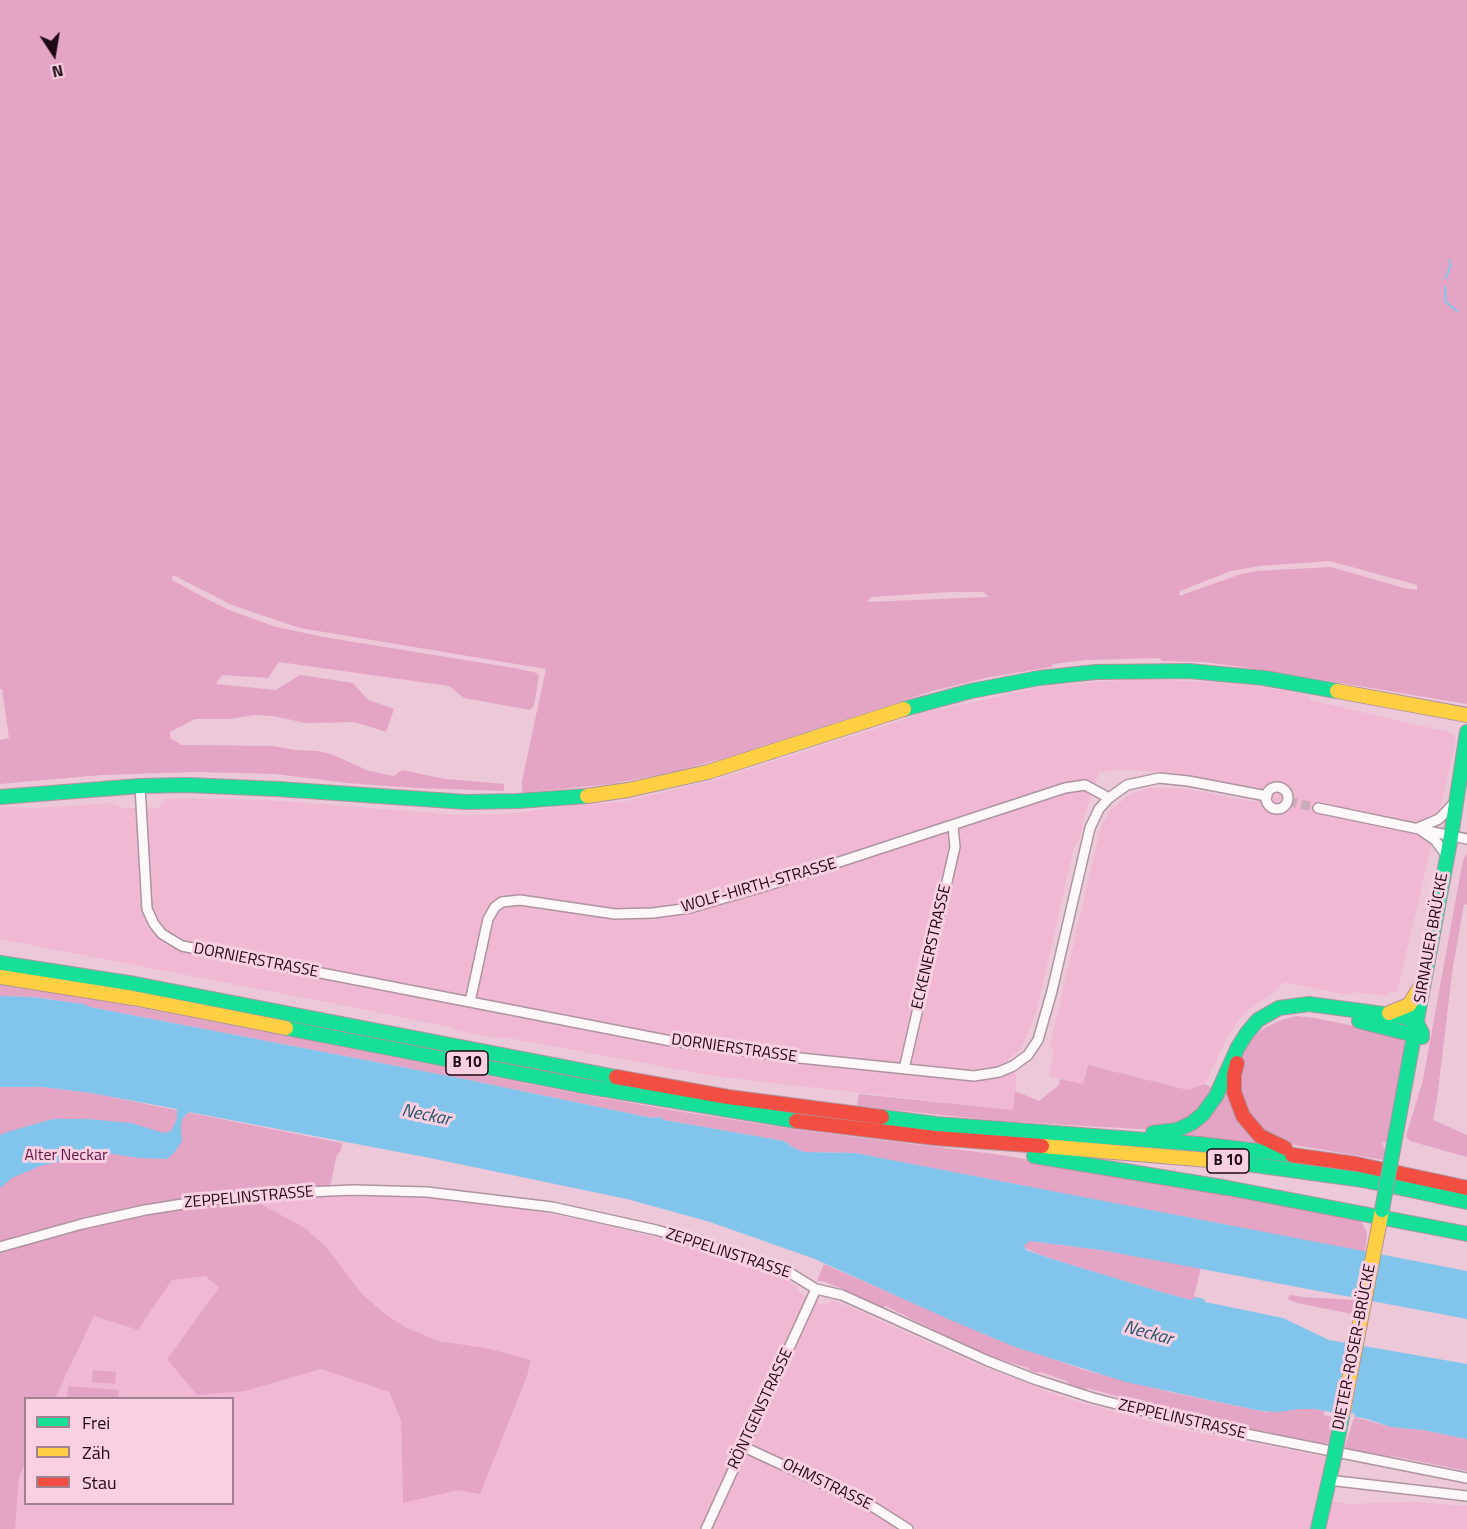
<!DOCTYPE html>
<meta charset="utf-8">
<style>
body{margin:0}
#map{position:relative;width:1467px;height:1529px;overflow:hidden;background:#ecc8d9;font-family:"Titillium Web",sans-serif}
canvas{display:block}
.legend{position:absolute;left:24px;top:1397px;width:210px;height:108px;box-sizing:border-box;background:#f8d0e2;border:2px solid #a18090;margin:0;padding:8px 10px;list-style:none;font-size:18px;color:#1e0814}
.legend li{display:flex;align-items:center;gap:12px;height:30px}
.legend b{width:30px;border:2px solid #a18090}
.north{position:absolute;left:24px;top:24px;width:60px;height:60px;-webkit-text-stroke:4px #f8d0e2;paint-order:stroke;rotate:168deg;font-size:16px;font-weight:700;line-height:24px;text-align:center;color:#1e0814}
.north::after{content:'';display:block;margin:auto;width:21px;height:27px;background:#1e0814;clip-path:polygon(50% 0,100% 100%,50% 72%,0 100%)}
</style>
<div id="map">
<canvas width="1467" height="1529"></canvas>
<ul class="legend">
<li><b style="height:8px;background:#16e098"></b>Frei</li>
<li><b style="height:8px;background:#ffcf43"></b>Zäh</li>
<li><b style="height:8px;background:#f24e42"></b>Stau</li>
</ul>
<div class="north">N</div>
</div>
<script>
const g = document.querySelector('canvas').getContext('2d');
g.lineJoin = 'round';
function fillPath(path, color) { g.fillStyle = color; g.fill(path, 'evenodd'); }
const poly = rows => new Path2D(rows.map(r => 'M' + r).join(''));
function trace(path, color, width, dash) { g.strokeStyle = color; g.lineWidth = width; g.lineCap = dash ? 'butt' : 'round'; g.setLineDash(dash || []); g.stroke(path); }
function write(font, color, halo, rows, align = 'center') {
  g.font = font + ' "Titillium Web",sans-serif'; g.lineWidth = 6; g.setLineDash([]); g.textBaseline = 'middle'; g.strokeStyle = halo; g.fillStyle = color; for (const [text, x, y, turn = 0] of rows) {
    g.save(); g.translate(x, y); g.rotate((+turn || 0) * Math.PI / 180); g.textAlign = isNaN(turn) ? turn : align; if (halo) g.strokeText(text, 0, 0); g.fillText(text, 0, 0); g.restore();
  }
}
const built = poly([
 [1137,679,1231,683,1286,691,1310,696,1310,700,1448,732,1454,735,1456,741,1397,992,1391,992,1386,996,1355,992,1347,995,1284,982,1271,995,1253,1006,1240,1018,1227,1038,1205,1084,1188,1090,1088,1065,1083,1084,1049,1076,1054,1048,1050,1046,1053,1032,1082,908,1101,826,1110,811,1130,794,1149,788,1181,788,1255,802,1259,788,1168,772,1122,770,1099,772,1084,817,1080,837,1074,847,1036,1012,1024,1043,1017,1052,1008,1059,1017,1077,1013,1110,720,1077,503,1037,502,1039,454,1030,454,1028,357,1008,0,939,0,807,34,808,111,803,122,808,158,808,166,799,176,798,266,800,460,815,507,814,573,805,622,802,718,779,927,712,1047,686],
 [332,1195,425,1196,508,1206,610,1226,679,1243,737,1261,787,1280,796,1286,801,1294,823,1305,834,1301,841,1303,976,1364,1065,1398,1178,1429,1326,1457,1320,1499,1349,1504,1417,1502,1467,1506,1467,1529,15,1529,19,1477,25,1463,26,1504,232,1504,232,1398,55,1398,94,1316,138,1330,172,1280,204,1276,219,1288,167,1359,245,1391,321,1369,389,1392,401,1419,403,1503,458,1490,467,1490,508,1424,527,1376,531,1360,486,1348,438,1341,405,1327,385,1314,362,1294,326,1248,305,1228,257,1202,256,1199]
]);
const green = poly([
 [0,0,1467,0,1467,704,1251,668,1203,662,1162,661,1159,658,1086,660,1053,664,1051,667,990,677,936,690,735,755,678,771,611,784,522,793,522,781,546,669,300,628,232,605,173,575,172,580,203,597,229,610,273,626,323,637,514,668,537,673,539,676,534,706,530,710,464,698,449,686,279,662,268,678,222,675,216,684,276,690,300,675,353,683,368,700,394,709,386,732,355,722,306,723,273,716,254,715,230,719,195,719,170,732,170,738,182,745,272,746,295,750,317,751,331,754,369,771,394,776,402,770,445,779,504,784,504,791,417,788,347,783,275,774,196,772,102,775,0,784,0,740,9,738,2,689,0,689],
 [1330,561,1417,585,1417,590,1404,588,1331,567,1257,571,1241,574,1179,596,1180,591,1231,571,1259,566],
 [951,592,983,592,989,597,867,602,871,597],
 [1467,853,1467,905,1464,904,1453,966,1437,1099,1433,1120,1467,1135,1467,1157,1410,1141,1406,1136,1423,1080,1463,860],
 [0,985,68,994,205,1020,580,1094,677,1111,799,1130,994,1154,1157,1180,1361,1221,1367,1233,1365,1252,855,1153,804,1152,794,1148,784,1141,664,1120,660,1117,652,1118,464,1079,90,1007,83,1004,33,997,0,996],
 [1296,1016,1315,1018,1378,1031,1402,1038,1406,1043,1388,1143,1382,1142,1385,1150,1383,1160,1295,1145,1273,1139,1241,1104,1240,1062,1245,1049,1253,1038,1264,1028,1284,1019],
 [1088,1065,1188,1090,1205,1084,1215,1090,1200,1112,1156,1130,999,1121,857,1106,859,1094,1013,1110,1015,1091,1039,1101,1059,1085,1060,1079,1083,1084],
 [0,1087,43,1087,91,1093,342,1143,341,1150,336,1157,331,1183,328,1187,64,1224,0,1243],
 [1223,1088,1262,1143,1178,1135],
 [256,1199,257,1202,305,1228,327,1248,362,1294,385,1314,405,1327,438,1341,486,1348,531,1360,527,1376,480,1494,458,1490,403,1503,401,1420,389,1392,321,1369,245,1391,197,1395,167,1359,219,1288,205,1276,172,1280,138,1330,94,1316,55,1398,26,1398,25,1463,19,1477,15,1529,0,1529,0,1251,52,1235,124,1218,192,1206],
 [1030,1241,1101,1250,1201,1268,1194,1296,1196,1297,1191,1300,1161,1292,1052,1259,1024,1248,1024,1243],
 [824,1264,993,1338,1084,1370,1170,1392,1265,1412,1308,1408,1326,1411,1323,1413,1324,1415,1334,1417,1329,1443,1310,1443,1310,1441,1182,1415,1181,1413,1160,1408,1157,1409,1148,1405,1088,1388,1086,1389,1086,1391,1070,1386,1067,1381,1040,1372,1037,1373,1030,1371,1028,1368,998,1359,952,1339,886,1306,882,1307,840,1288,823,1281,817,1281],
 [1292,1295,1303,1297,1355,1300,1352,1314,1297,1303,1288,1299,1289,1296],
 [93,1370,116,1372,115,1384,92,1382],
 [68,1386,119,1390,118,1398,67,1398],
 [1354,1417,1391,1427,1424,1430,1467,1439,1467,1471,1392,1456,1390,1459,1344,1450]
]);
const water = poly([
 [0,996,32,997,84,1004,90,1007,464,1079,652,1118,660,1117,664,1120,784,1141,794,1148,804,1152,855,1153,1467,1271,1467,1319,1101,1250,1030,1241,1024,1245,1026,1250,1052,1259,1161,1292,1191,1300,1196,1297,1204,1299,1205,1302,1283,1318,1329,1340,1467,1364,1467,1439,1423,1430,1391,1427,1367,1419,1315,1409,1299,1409,1278,1412,1261,1411,1126,1382,1015,1347,948,1319,815,1259,710,1222,627,1199,430,1158,189,1112,182,1119,181,1126,182,1141,174,1153,167,1159,138,1158,107,1153,91,1155,40,1166,12,1178,0,1188,0,1135,7,1132,53,1119,87,1119,131,1123,164,1133,171,1131,177,1119,177,1109,91,1093,43,1087,0,1087]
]);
const pier = poly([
 [1348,1341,1364,1343,1351,1413,1355,1414,1354,1420,1334,1416]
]);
const stream = poly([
 [1449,262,1450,260],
 [1446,278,1451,264],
 [1445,287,1446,302,1457,311]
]);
const streetTunnel = poly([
 [1288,801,1318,808]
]);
const street = poly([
 [140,786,147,909,154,924,162,934,182,946,671,1041,790,1057,974,1076,999,1072,1013,1066,1028,1055,1038,1040,1052,991,1090,828,1099,809,1109,798,1127,785,1159,778,1188,781,1267,796],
 '1266 798a11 11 0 1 1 22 0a11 11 0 1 1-22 0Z',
 [1318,808,1467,839],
 [1418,828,1439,819,1454,803],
 [1422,831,1435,840,1447,856],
 [470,1002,488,919,495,907,502,902,520,900,615,914,653,913,690,908,769,885,1065,788,1085,785,1109,798],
 [904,1069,955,847,953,826],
 [0,1247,82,1224,145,1210,208,1200,283,1193,354,1190,427,1192,552,1207,656,1230,706,1244,790,1273,816,1289,842,1295,988,1361,1034,1379,1093,1398,1186,1422,1467,1478],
 [744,1447,875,1508,908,1529],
 [1328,1480,1467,1496],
 [706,1529,816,1289]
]);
const fast = poly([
 [904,709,971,691,1039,678,1096,672,1189,671,1264,678,1337,691],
 [0,797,140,786,187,785,278,789,466,802,518,801,587,796],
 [0,963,135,984,616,1077],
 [1359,1021,1422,1037],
 [286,1028,578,1085,796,1121],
 [882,1117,936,1124,1199,1144,1292,1155],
 [1153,1133,1177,1130,1192,1123,1203,1114,1216,1096,1238,1047,1247,1033,1258,1020,1279,1008,1309,1004,1405,1017,1417,1023,1422,1033],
 [1394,1144,1451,836,1467,732],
 [1034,1156,1228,1188,1467,1234],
 [1233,1162,1363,1180,1467,1202],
 [1318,1529,1334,1458]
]);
const slow = poly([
 [1337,691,1467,715],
 [587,796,628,790,708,772,904,709],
 [0,977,133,998,286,1028],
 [1389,1013,1409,1005,1424,981],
 [1042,1146,1233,1162],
 [1342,1416,1382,1210]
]);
const jam = poly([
 [1237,1063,1234,1075,1234,1092,1243,1116,1260,1136,1285,1148],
 [616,1077,728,1097,882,1117],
 [796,1121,935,1138,1042,1146],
 [1292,1155,1356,1164,1467,1188]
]);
const fastBridge = poly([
 [1382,1210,1394,1144],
 [1334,1458,1342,1416]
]);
const shields = [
 [467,1063,42],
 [1228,1161,42]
];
const shieldNames = [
 ["B 10",467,1063],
 ["B 10",1228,1161]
];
const streetNames = [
 ["WOLF-HIRTH-STRASSE",759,886,-16],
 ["SIRNAUER BRÜCKE",1432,938,-80],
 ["ECKENERSTRASSE",932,947,-77],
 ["DORNIERSTRASSE",256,961,11],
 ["DORNIERSTRASSE",734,1049,8],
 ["ZEPPELINSTRASSE",249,1198,-5],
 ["ZEPPELINSTRASSE",728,1254,18],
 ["DIETER-ROSER-BRÜCKE",1355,1347,-79],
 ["RÖNTGENSTRASSE",761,1409,-65],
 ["ZEPPELINSTRASSE",1182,1420,13],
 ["OHMSTRASSE",827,1485,26]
];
const parkNames = [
 ["Alter Neckar",66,1156]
];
const waterNames = [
 ["Neckar",426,1116,11],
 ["Neckar",1148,1334,15]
];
fillPath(built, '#f0b8d2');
fillPath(green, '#e4a4c4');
fillPath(water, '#82c5ec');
fillPath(pier, '#ecc8d9');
trace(stream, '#82c5ec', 2);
trace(streetTunnel, '#cdabbb', 9, [9, 4.5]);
trace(street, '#ae93a0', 12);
trace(fast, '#ae93a0', 16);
trace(slow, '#ae93a0', 16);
trace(jam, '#ae93a0', 16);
trace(street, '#fcf7f9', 9);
trace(fast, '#16e098', 14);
trace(slow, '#ffcf43', 14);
trace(jam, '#f24e42', 14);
trace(fastBridge, '#ae93a0', 16, []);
trace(fastBridge, '#16e098', 14);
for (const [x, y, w] of shields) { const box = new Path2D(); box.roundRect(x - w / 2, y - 12, w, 24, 4.5); g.fillStyle = '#f8d0e2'; g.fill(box); trace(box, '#1e0814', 1.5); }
write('bold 15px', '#1e0814', null, shieldNames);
write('16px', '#1e0814', '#f8d0e2', streetNames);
write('16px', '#651544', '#f8d0e2', parkNames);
write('italic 18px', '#235166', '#f8d0e2', waterNames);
</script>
